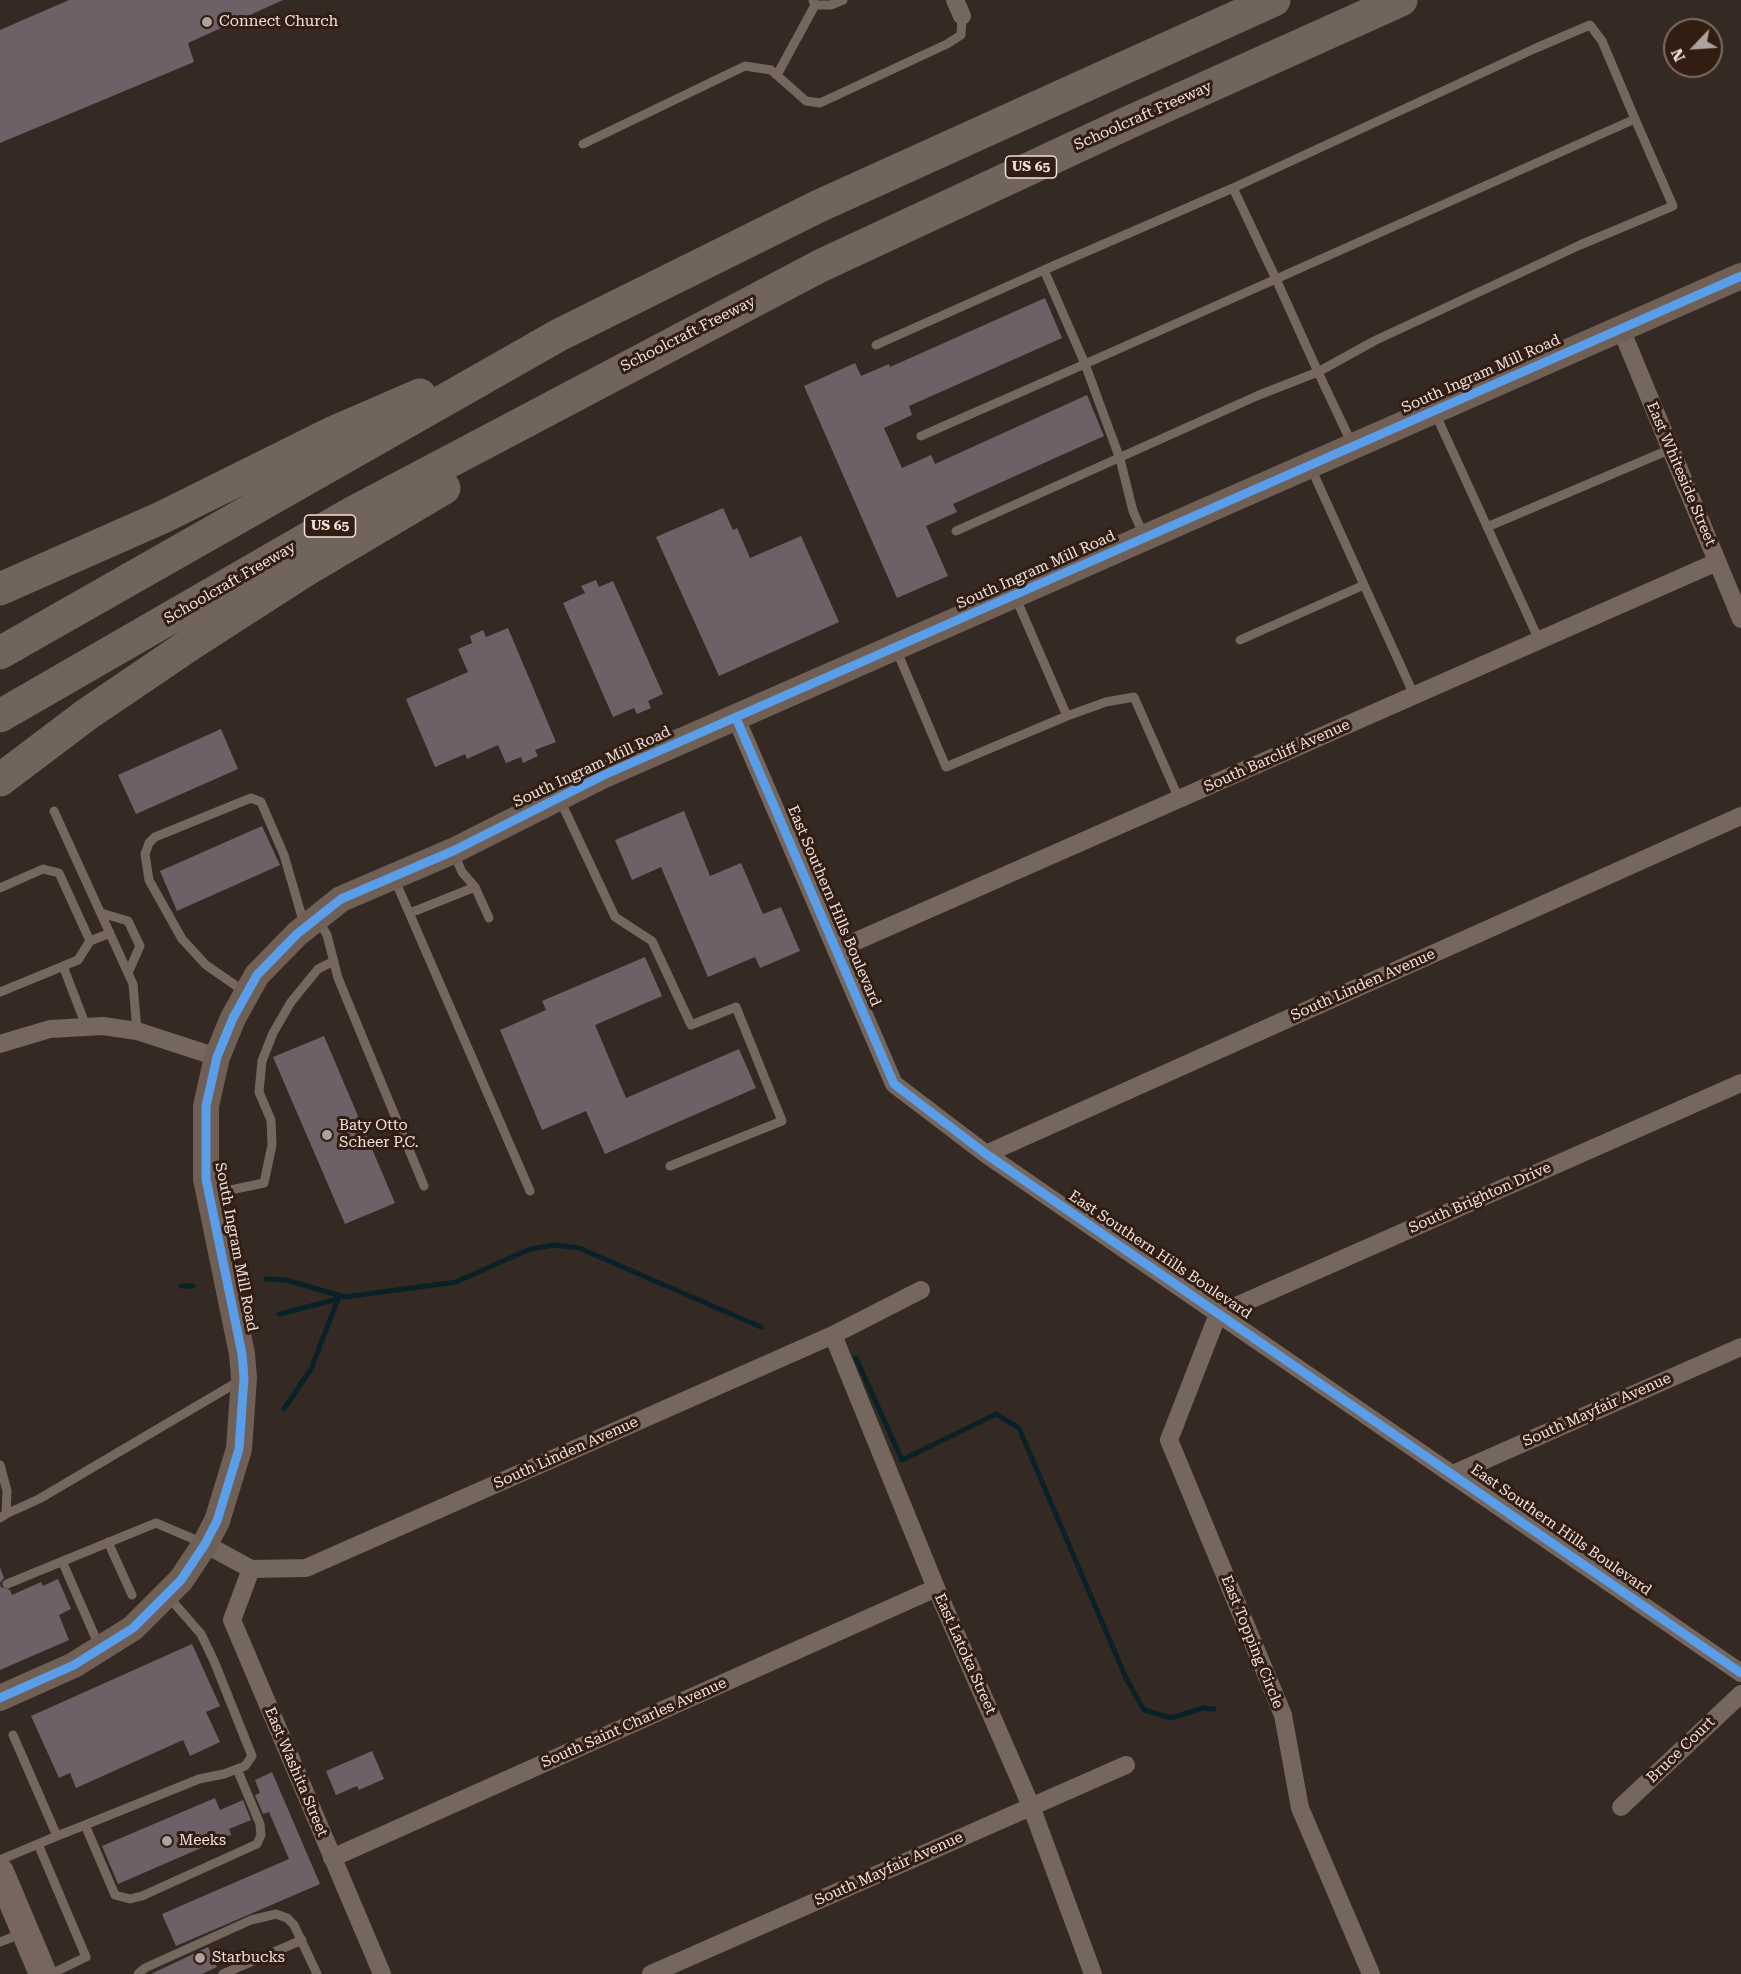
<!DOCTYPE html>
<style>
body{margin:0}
#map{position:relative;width:1741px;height:1974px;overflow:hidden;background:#352923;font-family:"Roboto Serif",serif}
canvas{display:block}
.north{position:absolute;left:1663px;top:18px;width:60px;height:60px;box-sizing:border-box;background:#321d12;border:2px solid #7e6c62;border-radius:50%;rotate:245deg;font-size:16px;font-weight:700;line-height:24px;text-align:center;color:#f1e2db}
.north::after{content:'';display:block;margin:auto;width:21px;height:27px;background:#afa19b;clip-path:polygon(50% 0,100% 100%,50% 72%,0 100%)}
</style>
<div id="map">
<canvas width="1741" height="1974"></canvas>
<div class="north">N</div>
</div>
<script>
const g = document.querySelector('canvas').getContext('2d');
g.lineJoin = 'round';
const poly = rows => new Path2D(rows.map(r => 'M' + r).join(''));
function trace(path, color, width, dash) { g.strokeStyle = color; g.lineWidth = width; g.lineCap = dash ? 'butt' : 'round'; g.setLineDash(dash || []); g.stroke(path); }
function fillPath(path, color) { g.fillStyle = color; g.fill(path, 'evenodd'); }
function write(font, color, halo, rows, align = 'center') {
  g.font = font + ' "Roboto Serif",serif'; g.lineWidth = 6; g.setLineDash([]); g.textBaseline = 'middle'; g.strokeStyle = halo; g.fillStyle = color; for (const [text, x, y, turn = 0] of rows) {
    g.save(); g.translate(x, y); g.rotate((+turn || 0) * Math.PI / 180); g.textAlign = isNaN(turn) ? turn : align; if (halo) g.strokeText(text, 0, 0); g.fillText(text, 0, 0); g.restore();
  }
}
const stream = poly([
 [266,1279,286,1280,345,1297,456,1282,530,1249,555,1245,579,1248,761,1327],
 [181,1286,193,1286],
 [279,1314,338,1299],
 [856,1358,902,1460,996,1414,1019,1428,1126,1678,1144,1710,1171,1718,1203,1708,1214,1709],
 [284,1409,311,1369,338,1299]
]);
const building = poly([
 [69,0,283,0,188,43,194,62,0,143,0,30],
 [1045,298,1062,338,909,406,912,415,884,428,902,468,931,455,935,464,1087,395,1104,436,953,504,957,512,926,526,948,576,897,598,804,386,855,363,861,376,889,364,890,367],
 [723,508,733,530,737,528,750,558,801,536,839,622,719,676,656,537],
 [596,580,599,587,613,581,663,694,648,701,651,708,637,714,634,708,613,717,563,603,585,593,581,586],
 [508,628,556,742,535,750,538,756,523,763,521,757,506,763,498,745,467,759,465,754,435,767,406,699,468,672,458,649,472,643,470,636,483,630,486,637],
 [221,729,238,769,136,814,118,775],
 [684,811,710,876,741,863,763,914,781,907,800,951,760,968,755,957,708,977,661,867,632,880,615,840],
 [262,826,280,865,177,911,160,871],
 [645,957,662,996,595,1025,626,1098,739,1049,756,1088,605,1154,586,1111,542,1130,500,1030,546,1010,542,1001],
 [324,1036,395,1203,345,1224,273,1057],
 [0,1567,4,1578,0,1583,1,1587,10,1590,12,1595,41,1582,43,1586,58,1579,71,1609,59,1615,69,1640,0,1670],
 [192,1644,220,1706,206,1712,220,1742,190,1756,183,1740,76,1788,70,1773,59,1778,31,1716],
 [372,1751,384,1779,359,1790,357,1786,336,1795,326,1771],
 [272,1772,320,1884,176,1946,162,1914,289,1859,269,1812,263,1814,255,1795,260,1793,255,1780],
 [215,1798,220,1810,243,1800,251,1820,229,1829,231,1835,118,1884,102,1846],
 [208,1947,217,1967,202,1974,151,1974]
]);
const lane = poly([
 [815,5,831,5,843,0],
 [777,75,815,5,813,0],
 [583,144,745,66,771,70,806,101,820,103,947,44,961,35,962,16],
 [876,345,1044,270],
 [1435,413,1539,640],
 [921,436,1085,364,1276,279,1635,119,1602,41,1590,25,1536,48,1233,188,1276,279,1318,372,1352,444],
 [1311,468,1414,695],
 [1487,527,1671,449],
 [956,531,1259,395,1318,372,1374,341,1580,245,1673,206,1635,119],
 [1144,536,1133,511,1120,459,1085,364,1044,270,1233,188],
 [1240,640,1364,585],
 [896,649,946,767,1067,716,1015,596],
 [1067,716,1106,702,1134,697,1179,799],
 [560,800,615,917,652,941,691,1025,736,1007,782,1121,670,1166],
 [54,811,133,984,137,1031],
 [453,852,462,872,475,887,489,918],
 [394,878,530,1191],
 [0,888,43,869,59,873,90,941,78,960,0,992],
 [101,913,128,921,140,946,128,973],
 [410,913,475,887],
 [318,920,327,935,338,978,424,1186],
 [90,941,110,933],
 [63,966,86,1026],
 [245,992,206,965,182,939,149,880,145,854,149,843,155,837,251,798,261,802,284,855,304,924],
 [211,1194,264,1183,272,1145,271,1120,259,1092,262,1061,273,1033,291,1002,318,969,334,961],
 [0,1465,7,1491,6,1514,0,1518],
 [6,1514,39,1499,241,1380],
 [108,1542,132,1595],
 [62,1561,100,1648],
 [7,1584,156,1523,203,1543],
 [167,1595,201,1634,214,1661,252,1756,245,1766,237,1769,224,1774,199,1779,85,1825,115,1895,130,1899,142,1896,257,1844,261,1835,260,1824,237,1769],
 [57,1836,85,1825],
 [38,1844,86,1957,51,1974],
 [0,1860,57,1836,13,1735],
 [0,1942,23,1933],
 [138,1974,145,1968,251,1920,276,1914,287,1918,294,1925,317,1974],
 [223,1974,302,1940]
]);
const street = poly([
 [955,0,962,16],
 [1621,329,1741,619],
 [736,718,894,1084,986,1154,1741,1673],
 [836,950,1717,562],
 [0,1044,50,1029,103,1026,137,1031,217,1057],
 [986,1154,1741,816],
 [833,1335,936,1588,1031,1806,1093,1974],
 [1453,1474,1741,1347],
 [205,1544,251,1569,306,1568,833,1335,921,1290],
 [251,1569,232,1620,382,1974],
 [1621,1807,1741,1694],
 [332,1858,936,1588],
 [651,1974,1126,1765],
 [1371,1974,1300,1808,1283,1715,1169,1440,1218,1314,1741,1083]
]);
const secondary = poly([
 [0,1698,74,1665,133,1628,181,1580,205,1544,217,1521,239,1449,244,1378,242,1354,206,1179,206,1106,217,1057,233,1018,257,975,297,934,341,899,453,851,604,775,1741,276]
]);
const primary = poly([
 [0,1872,43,1974]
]);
const highway = poly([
 [0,589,163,517,330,434,420,395],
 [0,653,559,335,819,206,1274,0],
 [0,716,352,513,820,266,1123,125,1401,0],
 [0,780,86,715,192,643,304,571,444,488]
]);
const cycleway = poly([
 [736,718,894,1084,986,1154,1741,1673],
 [0,1698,74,1665,133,1628,181,1580,205,1544,217,1521,239,1449,244,1378,242,1354,206,1179,206,1106,217,1057,233,1018,257,975,297,934,341,899,453,851,604,775,1741,276]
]);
const markers = [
 [207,22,6,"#afa19b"],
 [327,1135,6,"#afa19b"],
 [167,1841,6,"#afa19b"],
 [200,1958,6,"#afa19b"]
];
const shields = [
 [1031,167,51],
 [330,526,51]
];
const shieldNames = [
 ["US 65",1031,167],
 ["US 65",330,526]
];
const poiNames = [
 ["Connect Church",219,22],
 ["Baty Otto",339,1126],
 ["Scheer P.C.",339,1143],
 ["Meeks",179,1841],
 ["Starbucks",212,1958]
];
const streetNames = [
 ["Schoolcraft Freeway",1143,116,-24],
 ["Schoolcraft Freeway",688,334,-27],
 ["South Ingram Mill Road",1481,374,-24],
 ["East Whiteside Street",1681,474,67],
 ["South Ingram Mill Road",1036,570,-24],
 ["Schoolcraft Freeway",230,583,-30],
 ["South Barcliff Avenue",1277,756,-24],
 ["South Ingram Mill Road",592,767,-25],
 ["East Southern Hills Boulevard",834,906,67],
 ["South Linden Avenue",1363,985,-24],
 ["South Brighton Drive",1480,1198,-24],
 ["South Ingram Mill Road",236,1247,79],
 ["East Southern Hills Boulevard",1160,1255,34],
 ["South Mayfair Avenue",1597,1410,-24],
 ["South Linden Avenue",566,1453,-24],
 ["East Southern Hills Boulevard",1561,1530,35],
 ["East Topping Circle",1252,1642,68],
 ["East Latoka Street",965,1654,66],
 ["South Saint Charles Avenue",634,1723,-24],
 ["Bruce Court",1681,1750,-44],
 ["East Washita Street",296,1772,67],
 ["South Mayfair Avenue",889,1869,-24]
];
trace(stream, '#092228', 5);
fillPath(building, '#6e6067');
trace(lane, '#75665e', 9);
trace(street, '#75665e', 18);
trace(secondary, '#6f5f55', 26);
trace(primary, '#76665e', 28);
trace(highway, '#71645d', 33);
trace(cycleway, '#5a9eea', 9);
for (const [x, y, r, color] of markers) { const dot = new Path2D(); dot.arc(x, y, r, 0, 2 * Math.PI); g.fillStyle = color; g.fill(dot); trace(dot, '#321d12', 2); }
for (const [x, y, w] of shields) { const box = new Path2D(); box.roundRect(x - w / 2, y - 11, w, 22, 4.5); g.fillStyle = '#321d12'; g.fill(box); trace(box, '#f1e2db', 1.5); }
write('bold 14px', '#f1e2db', null, shieldNames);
write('15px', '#f1e2db', '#321d12', poiNames, 'left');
write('15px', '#f1e2db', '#321d12', streetNames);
</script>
